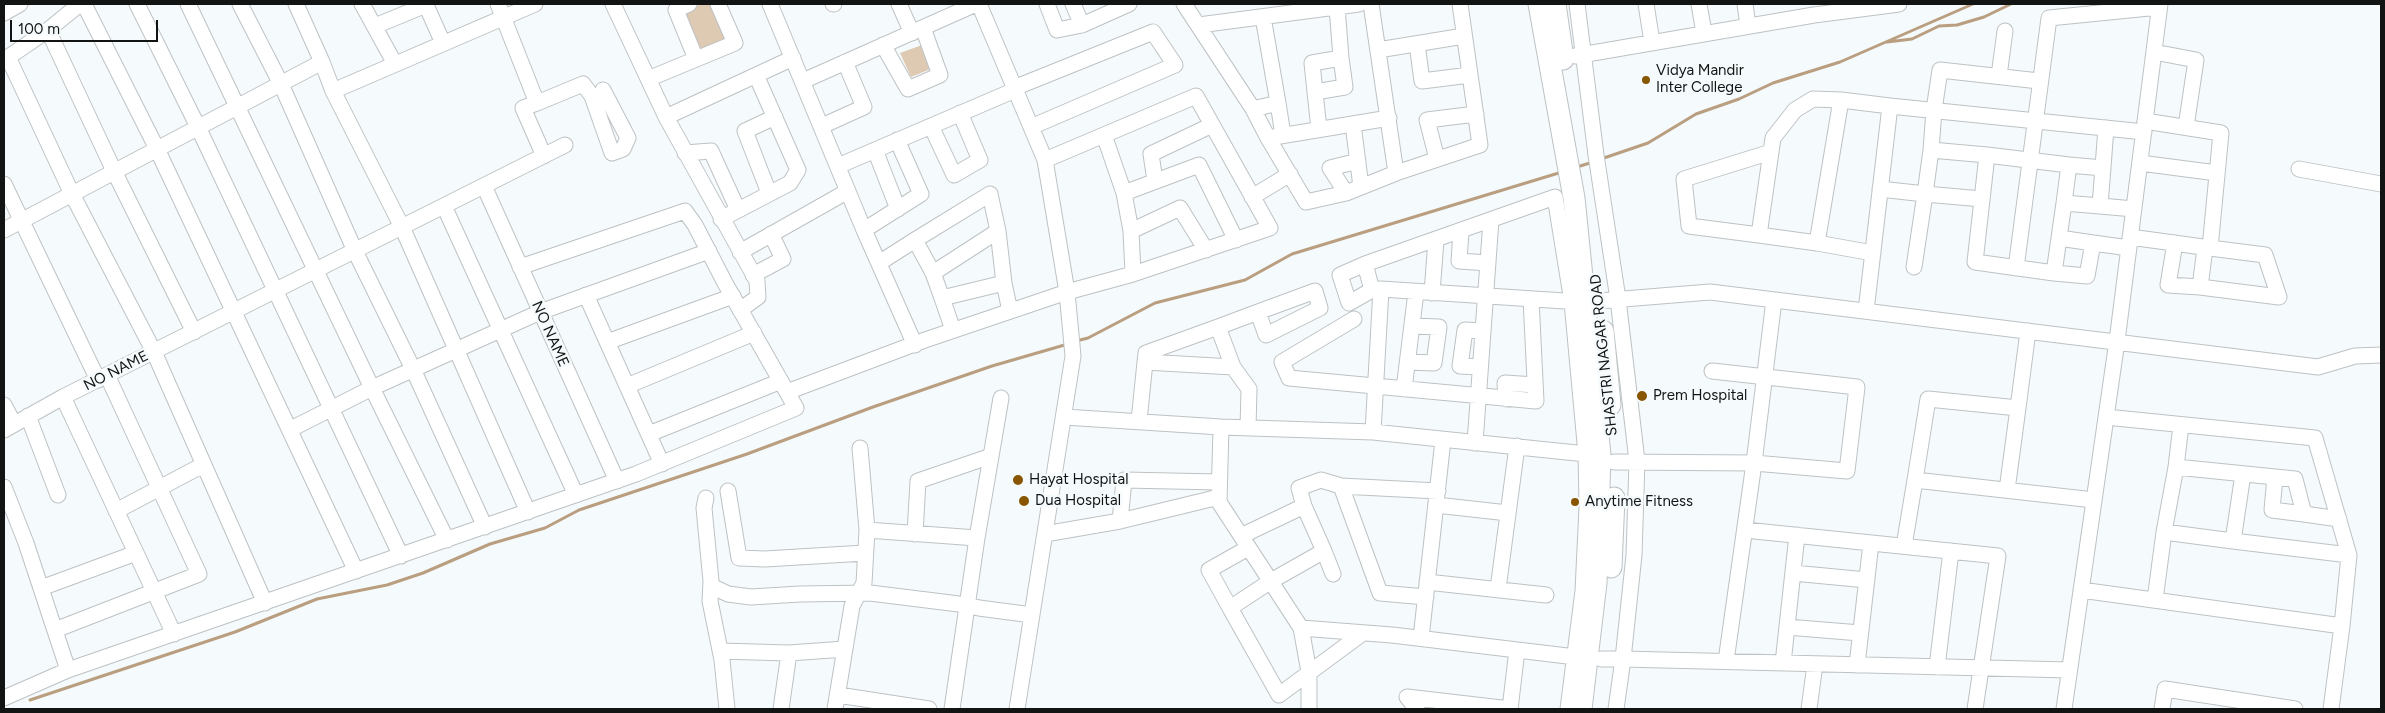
<!DOCTYPE html>
<style>
body{margin:0}
#map{position:relative;width:2385px;height:713px;overflow:hidden;background:#f5fafc;font-family:Figtree,sans-serif}
canvas{display:block}
.frame{position:absolute;inset:0;border:5px solid #121414;pointer-events:none}
.scale{position:absolute;left:10px;top:20px;width:148px;height:22px;box-sizing:border-box;border:2px solid #121414;border-top:0;padding-left:6px;font-size:15px;line-height:18px;white-space:nowrap;color:#121414;-webkit-text-stroke:4px #f5fafc;paint-order:stroke}
</style>
<div id="map">
<canvas width="2385" height="713"></canvas>
<div class="frame"></div>
<div class="scale">100 m</div>
</div>
<script>
const g = document.querySelector('canvas').getContext('2d');
g.lineJoin = 'round';
function fillPath(path, color) { g.fillStyle = color; g.fill(path, 'evenodd'); }
const poly = rows => new Path2D(rows.map(r => 'M' + r).join(''));
function trace(path, color, width, dash) { g.strokeStyle = color; g.lineWidth = width; g.lineCap = dash ? 'butt' : 'round'; g.setLineDash(dash || []); g.stroke(path); }
function write(font, color, halo, rows, align = 'center') {
  g.font = font + ' Figtree,sans-serif'; g.lineWidth = 5; g.setLineDash([]); g.textBaseline = 'middle'; g.strokeStyle = halo; g.fillStyle = color; for (const [text, x, y, turn = 0] of rows) {
    g.save(); g.translate(x, y); g.rotate((+turn || 0) * Math.PI / 180); g.textAlign = isNaN(turn) ? turn : align; if (halo) g.strokeText(text, 0, 0); g.fillText(text, 0, 0); g.restore();
  }
}
const green = poly([
 [701,4,713,4,729,42,697,54,682,12],
 [922,45,933,68,911,77,900,53]
]);
const stream = poly([
 [1887,42,1912,39,1939,26,1957,25,1984,17,2011,4],
 [1601,159,1648,143,1696,114,1739,99,1773,83,1840,62,1973,4],
 [1577,167,1593,162],
 [1076,341,1088,338,1155,303,1245,280,1292,254,1562,172],
 [30,700,235,632,317,599,387,585,423,573,490,544,545,528,579,510,747,454,873,407,992,366,1068,344]
]);
const minor = poly([
 [80,4,48,30,114,171,194,332],
 [84,4,157,149,356,571],
 [137,4,198,127,401,556],
 [188,4,372,388,447,540],
 [240,4,281,84,355,251,413,369,485,527],
 [296,4,322,62],
 [362,4,395,64],
 [498,4,537,103,583,84,592,96,612,153,623,149,628,138,603,90],
 [613,4,666,117,757,281,758,297,740,310],
 [689,4,676,10,696,59],
 [770,4,864,230,915,345],
 [833,4,834,4],
 [899,4,912,33],
 [979,4,1045,160,1067,292,1073,356,1017,709],
 [1047,4,1057,30,1082,25,1129,4],
 [1073,4,1082,25],
 [1184,4,1253,109,1268,138,1389,118],
 [1577,4,1596,155,1618,299,1637,461,1634,555,1623,659,2069,670],
 [1646,4,1652,42],
 [1699,4,1704,33],
 [1745,4,1748,26],
 [1337,7,1341,58],
 [4,13,20,4],
 [1199,25,1359,4],
 [375,26,426,5,443,43],
 [1417,44,1422,81,1470,75],
 [883,45,908,89,940,75,923,28],
 [1378,50,1464,36],
 [2154,52,2196,60,2186,127],
 [1575,56,1814,15,1899,4],
 [8,57,72,194,154,352,265,603],
 [4,60,48,30],
 [1999,76,2005,31],
 [648,79,735,43,718,4],
 [803,81,976,4],
 [1014,88,1153,32,1175,65,1031,127],
 [1315,92,1345,87,1341,58,1312,63,1315,92,1319,129],
 [537,103,523,108,544,156],
 [1278,103,1283,135],
 [1253,109,1278,103,1263,17],
 [666,117,793,58],
 [1353,124,1361,187],
 [822,126,864,107,845,62],
 [931,126,954,175,980,160,960,113],
 [1104,135,1124,193,1131,231],
 [1268,138,1306,202,1346,193,1396,173,1371,4],
 [875,150,898,209],
 [1931,150,1934,110,1940,70,2039,81],
 [685,153,711,151,738,210],
 [1437,159,1427,120,1476,114],
 [2140,163,2217,173],
 [2069,165,2103,168],
 [838,166,1015,90],
 [2299,169,2381,184],
 [1396,173,1480,145,1460,4],
 [1155,181,1151,154,1212,125],
 [4,184,98,380],
 [484,186,617,481],
 [1880,189,1925,194,1914,267],
 [769,193,745,131,775,117],
 [1124,193,1199,165,1236,240],
 [1346,193,1330,168,1358,161],
 [1252,197,1290,174],
 [1982,199,1925,194,1931,150,1987,155],
 [2064,203,2054,273,1975,262,1987,155,2069,165,2064,203,2100,206,2106,128],
 [444,206,576,495],
 [2100,206,2134,209],
 [721,219,790,183,798,170,756,75],
 [4,230,322,62,333,91],
 [864,230,921,194,897,140],
 [1461,231,1459,261,1488,263],
 [1759,235,1689,226,1684,179,1771,152],
 [2130,237,2210,248,2221,133,2145,121],
 [1817,243,1759,235,1773,138,1795,110,1813,99,1841,100],
 [2093,243,2129,248],
 [2175,243,2168,285,2200,287],
 [2205,248,2200,287,2279,297,2265,255,2210,248],
 [740,252,848,191],
 [1873,253,1817,243,1841,100,1890,106],
 [879,263,915,240,990,194,998,231,933,273,915,240],
 [1365,264,1340,275,1349,303,1372,290],
 [2016,268,2049,18,2159,7],
 [933,273,942,298,1004,283,998,231],
 [2054,273,2087,276,2093,243,2059,238],
 [1133,274,1131,231,1180,208,1206,250],
 [753,275,783,259,771,234],
 [1004,283,1010,311],
 [1381,289,1372,290,1365,264,1555,197,1572,302,1586,454,1587,507,1583,591,1568,709],
 [1432,293,1436,240],
 [586,295,662,464],
 [942,298,953,330],
 [1599,301,1710,292,2318,367,2355,356,2381,355],
 [1866,311,1890,106,2144,132],
 [1354,319,1282,362,1289,378,1536,401,1531,299],
 [1218,327,1233,367],
 [607,342,733,296],
 [1145,362,1146,353,1218,327,1258,312,1315,291,1320,308,1266,335,1258,312],
 [1408,362,1434,363,1439,327,1412,326],
 [1480,367,1460,366,1465,330,1483,331],
 [1712,371,1857,387,1847,471,1754,463,1726,661],
 [627,386,754,333],
 [1404,389,1416,292],
 [787,392,925,340,1067,292,1133,274,1270,228,1196,96,1045,160],
 [1506,399,1505,383,1535,385],
 [4,405,14,424],
 [2018,408,2028,331],
 [28,416,58,495],
 [1064,417,1221,427,1373,432,1596,455],
 [2106,417,2315,438,2349,555,2233,541],
 [1139,421,1145,362,1233,367,1249,389,1248,428],
 [2181,425,2176,467,2295,479,2304,514,2272,510,2275,477],
 [1221,427,1219,502,1301,628,1392,635,1584,658],
 [291,429,372,388,540,312,709,251],
 [4,430,63,397],
 [1373,432,1381,289,1580,302],
 [649,434,781,381],
 [1475,443,1491,220],
 [1614,462,1754,463,1774,300],
 [2176,467,2164,532,2233,541,2243,474],
 [1915,480,1928,399,2018,408,2007,490],
 [4,487,26,543,68,670],
 [728,491,739,558,765,559,865,553],
 [1219,497,1120,521,1124,480,1219,482],
 [706,498,704,508,711,581,710,601,722,660,727,709],
 [1436,505,1508,513],
 [1304,506,1299,488,1321,480,1341,486],
 [116,511,203,465],
 [528,512,402,227,333,91,535,4],
 [2304,514,2339,519],
 [867,530,977,538],
 [1745,530,1998,556,1975,709],
 [915,534,918,481,991,456],
 [1045,534,1120,521],
 [1241,536,1304,506,1324,551,1271,581,1230,608,1209,570,1248,548],
 [1904,546,1915,480,2094,500],
 [1324,551,1333,574],
 [1793,573,1867,580],
 [1427,582,1546,595],
 [711,586,728,594,751,597,800,594,870,593,967,605,979,608,1032,615],
 [41,588,136,553],
 [1498,589,1517,446],
 [2081,590,2342,626,2349,555],
 [1426,597,1380,593,1341,486,1438,491],
 [2155,600,2164,532],
 [1230,608,1279,695,1363,633],
 [1787,627,1860,633],
 [1301,628,1309,672,1309,709],
 [55,630,199,574,107,375],
 [174,634,63,397,565,145],
 [1421,638,1443,440],
 [720,651,789,653,845,649],
 [1601,659,1623,659,1616,709],
 [1783,663,1797,535],
 [1857,665,1871,543],
 [1937,667,1951,551],
 [838,695,929,709],
 [4,698,68,670,636,474,796,408,725,283,695,225,685,211,520,267],
 [781,709,789,653],
 [835,709,852,606,864,583,867,530,860,448],
 [952,709,977,538,1001,398],
 [1417,709,1407,697,1510,709],
 [1510,709,1517,650],
 [1809,709,1815,664],
 [2064,709,2117,341,2160,4],
 [2162,709,2165,689,2295,709],
 [2331,709,2342,626]
]);
const highway = poly([
 [1539,4,1574,198,1600,455,1596,583,1581,709],
 [1555,4,1563,59],
 [1603,331,1610,405],
 [1611,567,1614,498]
]);
const markers = [
 [1646,80,5,"#850"],
 [1642,396,6,"#850"],
 [1018,480,6,"#850"],
 [1024,501,6,"#850"],
 [1575,502,5,"#850"]
];
const poiNames = [
 ["Vidya Mandir",1656,71],
 ["Inter College",1656,88],
 ["Prem Hospital",1653,396],
 ["Hayat Hospital",1029,480],
 ["Dua Hospital",1035,501],
 ["Anytime Fitness",1585,502]
];
const streetNames = [
 ["NO NAME",550,334,66],
 ["SHASTRI NAGAR ROAD",1604,355,-96],
 ["NO NAME",116,371,-27]
];
fillPath(green, '#decab3');
trace(stream, '#b99e80', 3);
trace(minor, '#bdc2c4', 17);
trace(highway, '#bdc2c4', 23);
trace(minor, '#fff', 15);
trace(highway, '#fff', 21);
for (const [x, y, r, color] of markers) { const dot = new Path2D(); dot.arc(x, y, r, 0, 2 * Math.PI); g.fillStyle = color; g.fill(dot); trace(dot, '#f5fafc', 2); }
write('15px', '#121414', '#f5fafc', poiNames, 'left');
write('15px', '#121414', '#f5fafc', streetNames);
</script>
